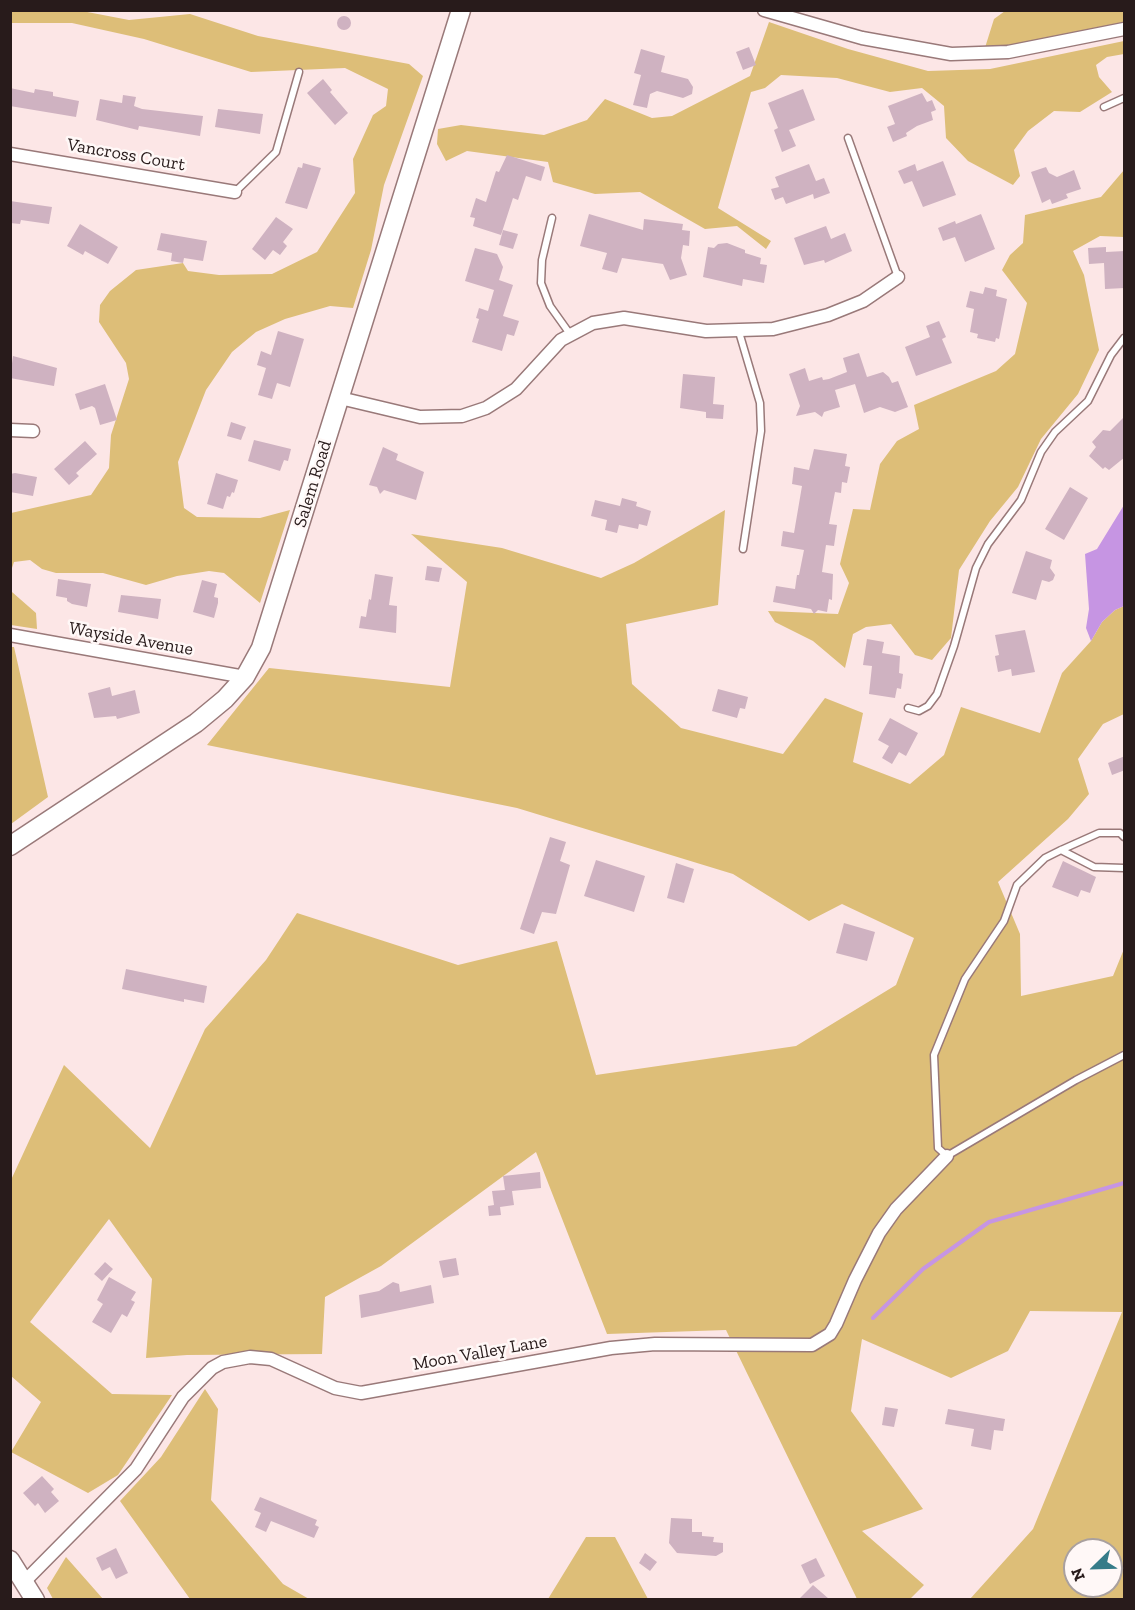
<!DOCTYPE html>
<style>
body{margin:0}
#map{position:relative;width:1135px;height:1610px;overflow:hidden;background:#fce6e6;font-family:"Zilla Slab",serif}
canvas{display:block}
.frame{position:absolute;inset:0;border:12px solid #281b1b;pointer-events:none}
.north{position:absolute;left:1063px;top:1538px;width:60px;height:60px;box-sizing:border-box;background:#fff8f7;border:2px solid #a9a09f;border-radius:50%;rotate:247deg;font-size:16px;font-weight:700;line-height:24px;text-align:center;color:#281b1b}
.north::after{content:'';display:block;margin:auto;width:21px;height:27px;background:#367c89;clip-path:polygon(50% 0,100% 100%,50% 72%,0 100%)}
</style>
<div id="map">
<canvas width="1135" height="1610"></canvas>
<div class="frame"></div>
<div class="north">N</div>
</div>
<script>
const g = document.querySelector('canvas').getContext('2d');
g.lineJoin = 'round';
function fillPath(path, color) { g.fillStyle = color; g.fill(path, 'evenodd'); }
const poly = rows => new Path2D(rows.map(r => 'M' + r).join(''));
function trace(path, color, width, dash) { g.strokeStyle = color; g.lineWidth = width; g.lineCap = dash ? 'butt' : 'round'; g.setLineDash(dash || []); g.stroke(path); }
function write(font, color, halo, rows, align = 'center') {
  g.font = font + ' "Zilla Slab",serif'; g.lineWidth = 5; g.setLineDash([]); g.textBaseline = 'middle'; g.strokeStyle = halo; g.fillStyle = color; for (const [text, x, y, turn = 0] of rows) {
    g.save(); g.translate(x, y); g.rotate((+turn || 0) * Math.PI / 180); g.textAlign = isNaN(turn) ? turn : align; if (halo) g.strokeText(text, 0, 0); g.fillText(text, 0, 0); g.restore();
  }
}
const green = poly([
 [11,11,82,11,129,20,190,14,258,36,409,64,423,76,384,185,371,250,353,308,330,306,285,319,256,332,232,352,206,390,178,462,184,508,197,517,260,518,290,510,260,603,224,573,209,571,177,576,146,585,103,573,56,573,42,569,30,560,14,562,11,571,11,513,91,495,109,468,111,435,129,379,126,363,99,322,100,305,110,291,136,270,183,263,188,271,219,275,272,274,317,252,355,193,353,159,373,115,386,106,388,89,345,68,251,72,144,39,72,23,11,23],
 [1005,11,1124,11,1124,29,983,54,994,19],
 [769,22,848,49,928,71,990,69,1124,41,1124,54,1107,57,1096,65,1099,77,1112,92,1080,112,1054,111,1028,131,1014,150,1020,176,1013,185,968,161,946,138,944,106,922,88,890,92,837,78,781,75,765,88,751,92,718,208,771,241,766,249,737,226,705,229,640,192,595,194,553,182,548,162,467,151,446,161,437,144,438,129,461,125,544,135,587,120,605,99,652,118,672,116,750,76],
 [1124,170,1124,237,1100,236,1073,251,1084,275,1099,350,1078,394,1041,439,1018,487,990,521,959,570,951,638,932,660,915,655,891,624,866,627,853,634,845,668,813,641,775,622,768,611,838,614,849,583,840,564,853,509,870,510,880,464,897,441,919,429,914,405,996,371,1015,354,1027,303,1002,270,1010,255,1023,243,1025,215,1101,197],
 [725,510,718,605,626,624,632,684,681,728,783,754,825,698,863,713,853,762,910,784,944,755,961,707,1040,733,1062,673,1091,641,1102,622,1115,610,1124,606,1124,714,1103,724,1078,759,1089,794,1068,819,998,882,1020,934,1021,996,1113,976,1124,949,1124,1599,970,1599,1033,1529,1122,1312,1030,1311,1008,1351,951,1378,862,1339,851,1411,923,1509,862,1531,924,1585,910,1599,857,1599,726,1330,607,1334,536,1152,381,1266,325,1297,322,1354,187,1355,146,1358,152,1279,109,1219,30,1322,112,1394,172,1395,118,1475,88,1493,11,1452,41,1402,11,1376,11,1180,64,1065,150,1148,205,1029,266,960,297,913,458,965,557,941,596,1075,796,1046,896,985,914,938,842,904,809,921,733,874,517,808,207,745,269,668,450,687,467,582,411,534,502,548,601,578,634,563],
 [1075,1550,1111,1550,1111,1586,1075,1586],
 [10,587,12,592,36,613,37,629,11,625],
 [11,647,14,647,48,797,11,824],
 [205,1389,218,1409,211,1500,283,1584,309,1599,190,1599,120,1501,161,1457],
 [586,1537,615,1537,648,1599,548,1599],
 [66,1557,103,1599,53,1599,47,1588]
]);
const water = poly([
 [1124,505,1124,606,1115,610,1102,622,1091,641,1086,628,1089,609,1085,554,1097,549]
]);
const stream = poly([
 [873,1318,923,1269,989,1222,1124,1183]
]);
const building = poly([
 '337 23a7 7 0 1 1 14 0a7 7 0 1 1-14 0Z',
 [749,47,756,65,743,70,736,52],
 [641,49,665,56,661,72,688,79,693,87,692,94,683,98,657,91,650,94,647,108,633,105,641,75,634,73],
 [323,79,332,90,330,92,348,113,335,125,307,93],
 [10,88,34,93,35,89,53,92,53,96,79,101,76,117,10,106],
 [803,89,815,120,789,130,796,146,782,152,774,130,778,128,768,103],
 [922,93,927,102,932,100,936,110,931,112,933,120,917,126,906,133,907,136,893,142,887,127,895,124,888,106],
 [123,95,136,97,134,106,142,109,203,116,200,136,139,126,138,130,96,120,100,99,122,103],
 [218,109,263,114,260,134,215,127],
 [507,155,545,167,541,181,526,176,518,200,513,198,501,235,473,226,475,218,470,217,476,198,486,202,496,171,499,172],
 [943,161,956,195,923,207,912,181,904,184,898,171,915,164,917,171],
 [303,163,321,168,307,209,285,203,298,167,302,168],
 [809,164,816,181,824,178,830,193,814,199,813,194,786,204,783,197,775,200,771,189,779,187,775,177],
 [1046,167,1049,173,1057,177,1074,170,1081,189,1066,194,1068,198,1052,204,1050,199,1042,203,1031,172],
 [10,201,52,207,49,224,21,220,20,224,10,223],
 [589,214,643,230,644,219,683,224,682,230,690,231,689,246,683,245,681,258,687,275,670,280,663,264,622,258,617,273,602,269,607,253,580,246],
 [981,214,995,249,965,262,955,237,943,241,938,228,955,221,956,224],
 [276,217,293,229,283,242,287,246,280,255,273,250,265,260,252,249],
 [80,224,118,247,108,264,85,251,83,255,67,246],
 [826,226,831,239,845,233,852,251,825,263,824,260,804,265,794,238],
 [503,230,518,234,513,249,499,245],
 [161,233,207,241,203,261,184,258,183,263,171,261,172,253,157,250],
 [727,243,745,250,745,253,761,258,760,264,767,265,764,283,743,279,742,286,703,277,708,247,714,248,718,244],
 [1106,247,1106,252,1125,251,1125,288,1105,289,1104,263,1089,264,1088,248],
 [475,248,497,254,503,267,499,280,513,285,503,316,519,321,514,336,507,334,502,351,472,342,479,319,476,318,479,308,488,311,494,290,465,281],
 [985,287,997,290,996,296,1007,299,999,339,996,338,995,342,977,338,978,334,970,332,974,309,966,307,970,291,983,294],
 [939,321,946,337,942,339,952,363,916,376,905,347,930,337,926,326],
 [278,331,304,339,290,387,277,383,272,399,258,395,266,368,257,365,261,351,271,355],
 [859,353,867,377,883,372,889,377,892,383,898,381,908,407,895,412,880,407,864,413,855,384,835,390,840,407,824,412,822,417,815,412,796,416,800,406,789,374,805,368,809,381,822,377,823,380,829,379,847,372,843,358],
 [13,356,57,368,54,386,10,378],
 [683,374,715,377,713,404,724,405,723,419,706,418,706,412,680,408],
 [105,384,117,420,100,425,95,408,92,406,80,410,75,394],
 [1125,416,1125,457,1109,470,1105,467,1103,469,1089,456,1096,447,1092,442,1103,430,1110,431],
 [231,422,246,427,241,440,227,436],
 [254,440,291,449,288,461,284,460,280,471,248,461],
 [85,441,97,454,76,473,79,476,69,485,54,469],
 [383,447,398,454,396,460,424,472,416,500,384,490,380,494,377,487,369,485],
 [814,449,847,454,845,466,850,467,847,483,842,482,841,493,835,492,829,524,837,525,834,546,826,545,822,572,833,574,832,600,829,599,827,612,818,610,814,614,811,609,773,602,776,586,795,589,797,575,799,575,804,550,781,546,783,531,794,533,802,486,792,484,794,467,809,470],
 [15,473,37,477,33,496,10,492,10,474],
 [216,473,238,480,234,493,232,492,230,497,227,496,223,509,207,504],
 [1070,487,1088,498,1064,540,1045,529],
 [622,498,637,502,636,506,651,511,647,526,639,524,638,529,619,525,617,533,605,530,607,520,591,516,595,500,620,506],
 [1026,551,1052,560,1050,568,1055,575,1053,580,1049,582,1042,580,1036,600,1012,593],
 [427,566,442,568,439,582,425,580],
 [375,574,393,577,389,605,397,606,396,633,359,628,361,616,366,617,369,599,371,600],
 [58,579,91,584,87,607,72,604,67,601,67,598,56,596],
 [202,580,217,584,214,597,218,598,218,603,214,618,193,612],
 [121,595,161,599,158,619,118,612],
 [1025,630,1035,672,1012,676,1011,669,998,672,995,656,999,655,995,635],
 [867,639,884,642,882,653,900,656,899,673,903,674,901,689,897,688,895,698,869,694,872,666,863,665],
 [110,687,112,696,135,690,140,713,117,719,116,716,94,718,88,693],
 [718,689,748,697,745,709,740,708,737,718,712,711],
 [890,718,918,733,906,756,899,752,892,764,882,758,889,746,878,740],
 [1125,756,1125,770,1112,775,1108,763],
 [550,837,566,842,560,861,570,865,556,914,542,912,534,934,520,929],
 [596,860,645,876,634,912,584,896],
 [1063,861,1096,877,1090,893,1081,890,1078,897,1052,887],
 [676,863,694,869,684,903,667,898],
 [844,923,875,932,867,961,836,953],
 [126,969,207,986,204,1003,184,999,184,1002,122,989],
 [540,1172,541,1188,512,1191,514,1205,500,1207,501,1215,489,1216,488,1206,494,1205,492,1191,505,1190,503,1176],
 [456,1258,459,1275,443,1278,439,1261],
 [105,1262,113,1269,102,1281,94,1274],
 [109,1277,136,1292,131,1300,135,1302,127,1317,122,1314,111,1333,92,1322,103,1304,97,1300],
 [393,1282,399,1284,400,1292,431,1285,434,1303,361,1318,359,1295,379,1291],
 [885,1407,898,1409,894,1427,882,1425],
 [948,1409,1005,1419,1003,1431,994,1430,991,1450,971,1446,974,1429,945,1424],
 [42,1476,54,1489,51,1492,59,1501,45,1513,38,1503,35,1506,23,1493],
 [260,1497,317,1520,315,1525,319,1527,314,1538,271,1521,266,1532,255,1527,261,1513,254,1510],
 [671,1518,692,1519,692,1532,702,1532,702,1536,714,1537,713,1542,723,1543,723,1552,716,1556,677,1553,669,1543],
 [116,1548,128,1573,116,1579,110,1567,102,1571,96,1558],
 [645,1553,657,1562,650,1571,639,1563],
 [816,1558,825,1576,810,1584,801,1565],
 [813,1585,829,1599,799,1599]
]);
const lane = poly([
 [1104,107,1124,98],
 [848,138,898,277],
 [235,192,276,152,299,72],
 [552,218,542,260,541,283,550,306,570,334],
 [739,332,760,403,761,431,743,549],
 [908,708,919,711,928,706,937,694,954,646,976,568,988,544,1021,500,1041,452,1055,432,1088,401,1111,355,1124,338],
 [1124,837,1120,833,1099,833,1061,850,1045,858,1017,885,1004,921,965,979,934,1055,938,1148,947,1156,1076,1080,1124,1055],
 [1061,850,1094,867,1124,868]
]);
const street = poly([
 [764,10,862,38,951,54,1008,52,1124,29],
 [10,154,235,192],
 [340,398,420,417,462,416,486,408,516,389,561,340,593,323,624,318,706,331,773,329,828,315,863,301,898,277],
 [10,430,33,431],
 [10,635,245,677],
 [25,1581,136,1469,183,1397,212,1368,223,1362,250,1357,271,1359,335,1388,361,1393,611,1348,655,1344,812,1345,830,1334,836,1324,855,1280,879,1233,896,1209,947,1156]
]);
const secondary = poly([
 [10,846,196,723,225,699,245,677,261,648,461,10],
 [10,1560,35,1600]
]);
const streetNames = [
 ["Vancross Court",126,155,10],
 ["Salem Road",313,484,-73],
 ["Wayside Avenue",131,639,10],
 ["Moon Valley Lane",480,1353,-10]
];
fillPath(green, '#ddbe78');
fillPath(water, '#c695e3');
trace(stream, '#c695e3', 4);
fillPath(building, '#cfb2c1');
trace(lane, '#997979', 9);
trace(street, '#997979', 15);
trace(secondary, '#997979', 21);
trace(lane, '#fff', 6);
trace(street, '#fff', 12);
trace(secondary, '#fff', 18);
write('18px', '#281b1b', '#fff8f7', streetNames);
</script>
